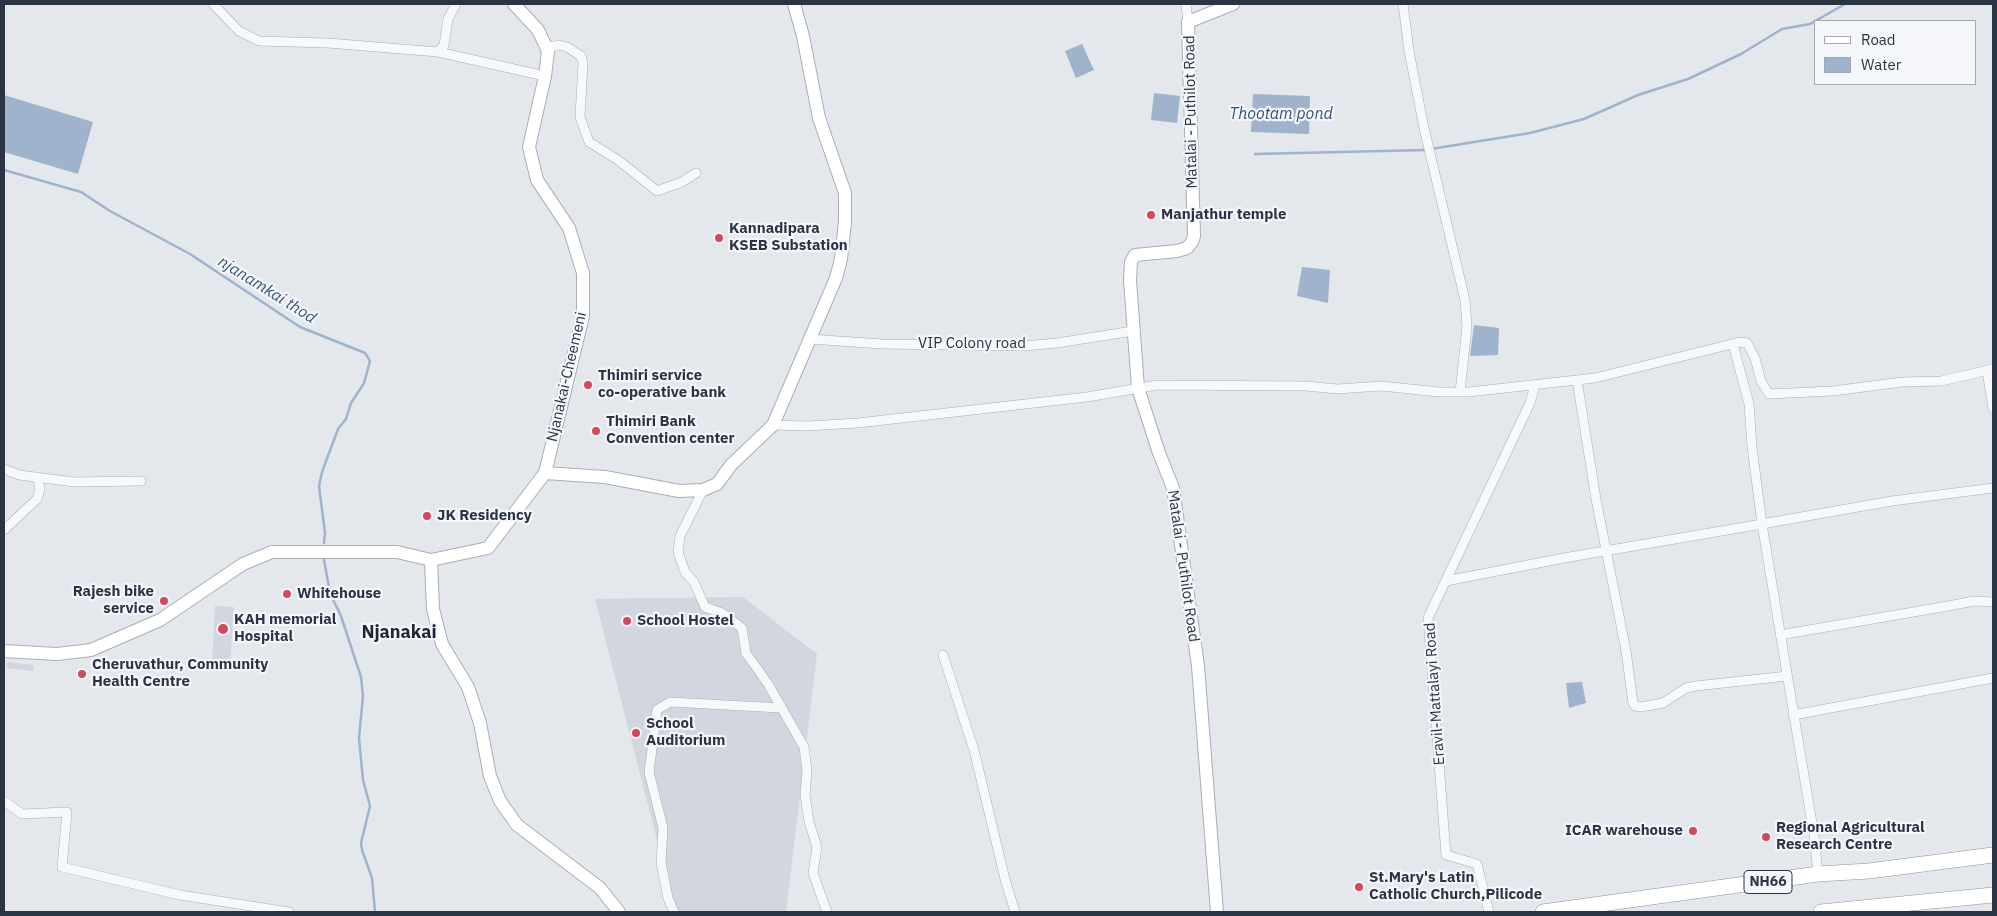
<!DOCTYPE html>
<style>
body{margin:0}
#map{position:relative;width:1997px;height:916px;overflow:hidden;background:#e4e7ec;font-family:"IBM Plex Sans",sans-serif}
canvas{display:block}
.frame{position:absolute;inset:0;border:5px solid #2b3445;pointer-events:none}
.legend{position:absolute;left:1814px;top:20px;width:162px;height:65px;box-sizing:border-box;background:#f4f6f9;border:1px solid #a4a8b1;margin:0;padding:6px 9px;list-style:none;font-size:15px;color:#2b3445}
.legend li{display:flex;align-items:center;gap:10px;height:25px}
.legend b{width:25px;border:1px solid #a4a8b1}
</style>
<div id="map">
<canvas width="1997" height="916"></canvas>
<div class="frame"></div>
<ul class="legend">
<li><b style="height:6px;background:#fff"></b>Road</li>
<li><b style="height:14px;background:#9fb4cc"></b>Water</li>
</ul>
</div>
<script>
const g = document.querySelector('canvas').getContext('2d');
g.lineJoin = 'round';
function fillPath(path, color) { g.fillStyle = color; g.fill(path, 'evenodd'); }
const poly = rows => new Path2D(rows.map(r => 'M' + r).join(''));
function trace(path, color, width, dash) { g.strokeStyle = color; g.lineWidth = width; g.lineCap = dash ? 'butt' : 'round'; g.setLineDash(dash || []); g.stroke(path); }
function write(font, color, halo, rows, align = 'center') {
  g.font = font + ' "IBM Plex Sans",sans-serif'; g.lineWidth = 4.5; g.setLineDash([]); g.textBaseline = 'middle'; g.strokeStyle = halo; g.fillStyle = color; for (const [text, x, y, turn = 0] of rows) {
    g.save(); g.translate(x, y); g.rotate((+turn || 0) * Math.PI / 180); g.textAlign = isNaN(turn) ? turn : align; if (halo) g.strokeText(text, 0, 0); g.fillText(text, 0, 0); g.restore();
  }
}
const built = poly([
 [743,597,817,654,786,912,687,912,675,910,595,599],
 [215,606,234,607,230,663,212,662],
 [7,662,34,665,33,671,6,668]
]);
const water = poly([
 [1082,44,1094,70,1076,78,1065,51],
 [1154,93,1180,96,1177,123,1151,120],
 [1253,94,1310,96,1309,134,1251,132],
 [4,95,93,122,78,174,4,152],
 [1302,267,1330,270,1328,303,1297,296],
 [1474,325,1499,328,1498,355,1470,356],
 [1582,682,1586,703,1569,708,1566,683]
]);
const stream = poly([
 [1431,149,1530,133,1584,119,1638,95,1688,79,1741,54,1782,29,1810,24,1845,4],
 [1255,154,1426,150],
 [4,170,81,192,110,211,190,254,300,327,365,353,370,361,364,383,351,403,346,419,338,429,322,472,319,486,325,533,324,543],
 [324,560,330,593,341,616,361,677,363,696,359,738,363,780,370,806,361,843,362,850,372,878,375,912]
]);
const street = poly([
 [213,4,239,31,259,41,328,43,438,52,444,45,448,19,456,4],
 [1186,4,1188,22],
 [1403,4,1409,51,1424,128,1465,300,1467,327,1460,392],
 [546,48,559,45,567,47,581,56,583,63,580,117,589,142,618,160,657,191,682,182,696,173],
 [438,52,545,76],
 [810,339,882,344,1024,346,1057,343,1133,331],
 [1987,371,1993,408],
 [1577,380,1596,499,1626,651,1633,703,1635,706,1641,707,1663,703,1686,688,1696,686,1787,676],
 [773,425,807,426,858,423,1087,397,1157,385,1306,386,1337,389,1382,386,1439,392,1469,392,1595,378,1740,342,1747,343,1755,358,1761,381,1769,394,1833,391,1902,382,1941,381,1993,369],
 [4,469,19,475,74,482,141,481],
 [703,490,680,536,678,552,685,572,694,582,705,607,722,613,742,628,746,653,768,684,804,747,807,771,805,795,809,822,817,847,813,873,827,912],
 [4,530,37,499,40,490,38,477],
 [1446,581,1564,558,1762,524,1752,447,1749,404,1733,344],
 [1780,635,1948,606,1974,601,1993,602],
 [943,655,974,750,1005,879,1015,912],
 [1793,715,1993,678],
 [4,801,22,814,67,812,62,867,180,895,289,912],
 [1818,874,1814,835,1762,524,1892,501,1993,488],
 [674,912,668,898,661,863,663,828,649,772,657,710,670,702,781,708],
 [1489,912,1477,864,1446,855,1428,618,1530,403,1535,385]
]);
const secondary = poly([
 [545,473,605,477,679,491,703,490,717,484,731,465,773,425,836,278,841,259,845,222,845,193,819,118,803,36,794,4],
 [431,560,433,609,442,644,468,687,480,723,490,776,500,801,517,825,600,888,619,912],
 [4,651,57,654,91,650,160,620,243,564,272,552,397,552,431,560,488,548,545,473,583,316,583,273,569,228,537,180,529,147,545,76,548,51,538,30,514,4],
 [1217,912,1198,666,1173,488,1159,453,1138,388,1130,280,1131,262,1135,255,1177,251,1187,248,1192,242,1194,236,1188,22,1233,4]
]);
const highway = poly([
 [1543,912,1818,874,1869,871,1993,855],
 [1821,912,1993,895]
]);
const markers = [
 [1151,215,5,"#d1495b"],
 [719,238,5,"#d1495b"],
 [588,385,5,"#d1495b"],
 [596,431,5,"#d1495b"],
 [427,516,5,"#d1495b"],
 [287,594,5,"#d1495b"],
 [164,601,5,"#d1495b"],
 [627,621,5,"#d1495b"],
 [223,629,6,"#d1495b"],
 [82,674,5,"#d1495b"],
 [636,733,5,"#d1495b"],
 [1693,831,5,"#d1495b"],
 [1766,837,5,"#d1495b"],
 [1359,887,5,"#d1495b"]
];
const shields = [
 [1768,882,48]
];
const shieldNames = [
 ["NH66",1768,882]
];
const streetNames = [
 ["Matalai - Puthilot Road",1191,112,-91],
 ["VIP Colony road",972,344],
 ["Njanakai-Cheemeni",567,377,-77],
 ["Matalai - Puthilot Road",1183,566,82],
 ["Eravil-Mattalayi Road",1435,694,-94]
];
const poiNames = [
 ["Manjathur temple",1161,215],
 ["Kannadipara",729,229],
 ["KSEB Substation",729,246],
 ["Thimiri service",598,376],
 ["co-operative bank",598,393],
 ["Thimiri Bank",606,422],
 ["Convention center",606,439],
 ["JK Residency",437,516],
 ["Rajesh bike",154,592,"right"],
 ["service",154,609,"right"],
 ["Whitehouse",297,594],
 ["KAH memorial",234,620],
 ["Hospital",234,637],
 ["School Hostel",637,621],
 ["Cheruvathur, Community",92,665],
 ["Health Centre",92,682],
 ["School",646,724],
 ["Auditorium",646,741],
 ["Regional Agricultural",1776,828],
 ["Research Centre",1776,845],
 ["ICAR warehouse",1683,831,"right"],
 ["St.Mary's Latin",1369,878],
 ["Catholic Church,Pilicode",1369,895]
];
const waterNames = [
 ["Thootam pond",1281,114],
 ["njanamkai thod",267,290,32]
];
const quarterNames = [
 ["Njanakai",399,633]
];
fillPath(built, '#d2d6de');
fillPath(water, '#9fb4cc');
trace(stream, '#9fb4cc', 2.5);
trace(street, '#a9aeb7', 10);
trace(secondary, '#a9aeb7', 14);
trace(highway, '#8b94a3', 16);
trace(street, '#f7f8fa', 9);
trace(secondary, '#fff', 12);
trace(highway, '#fff', 15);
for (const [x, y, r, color] of markers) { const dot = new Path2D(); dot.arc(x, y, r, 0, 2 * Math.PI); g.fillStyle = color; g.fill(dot); trace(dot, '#f4f6f9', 2); }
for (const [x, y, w] of shields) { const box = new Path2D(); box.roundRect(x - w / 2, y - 11.5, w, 23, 4); g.fillStyle = '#f4f6f9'; g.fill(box); trace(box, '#2b3445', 1); }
write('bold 14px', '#2b3445', null, shieldNames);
write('15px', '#2b3445', '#f4f6f9', streetNames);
write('bold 15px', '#2b3445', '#f4f6f9', poiNames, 'left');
write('italic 16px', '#34527a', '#f4f6f9', waterNames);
write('bold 18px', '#1d2536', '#f4f6f9', quarterNames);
</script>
